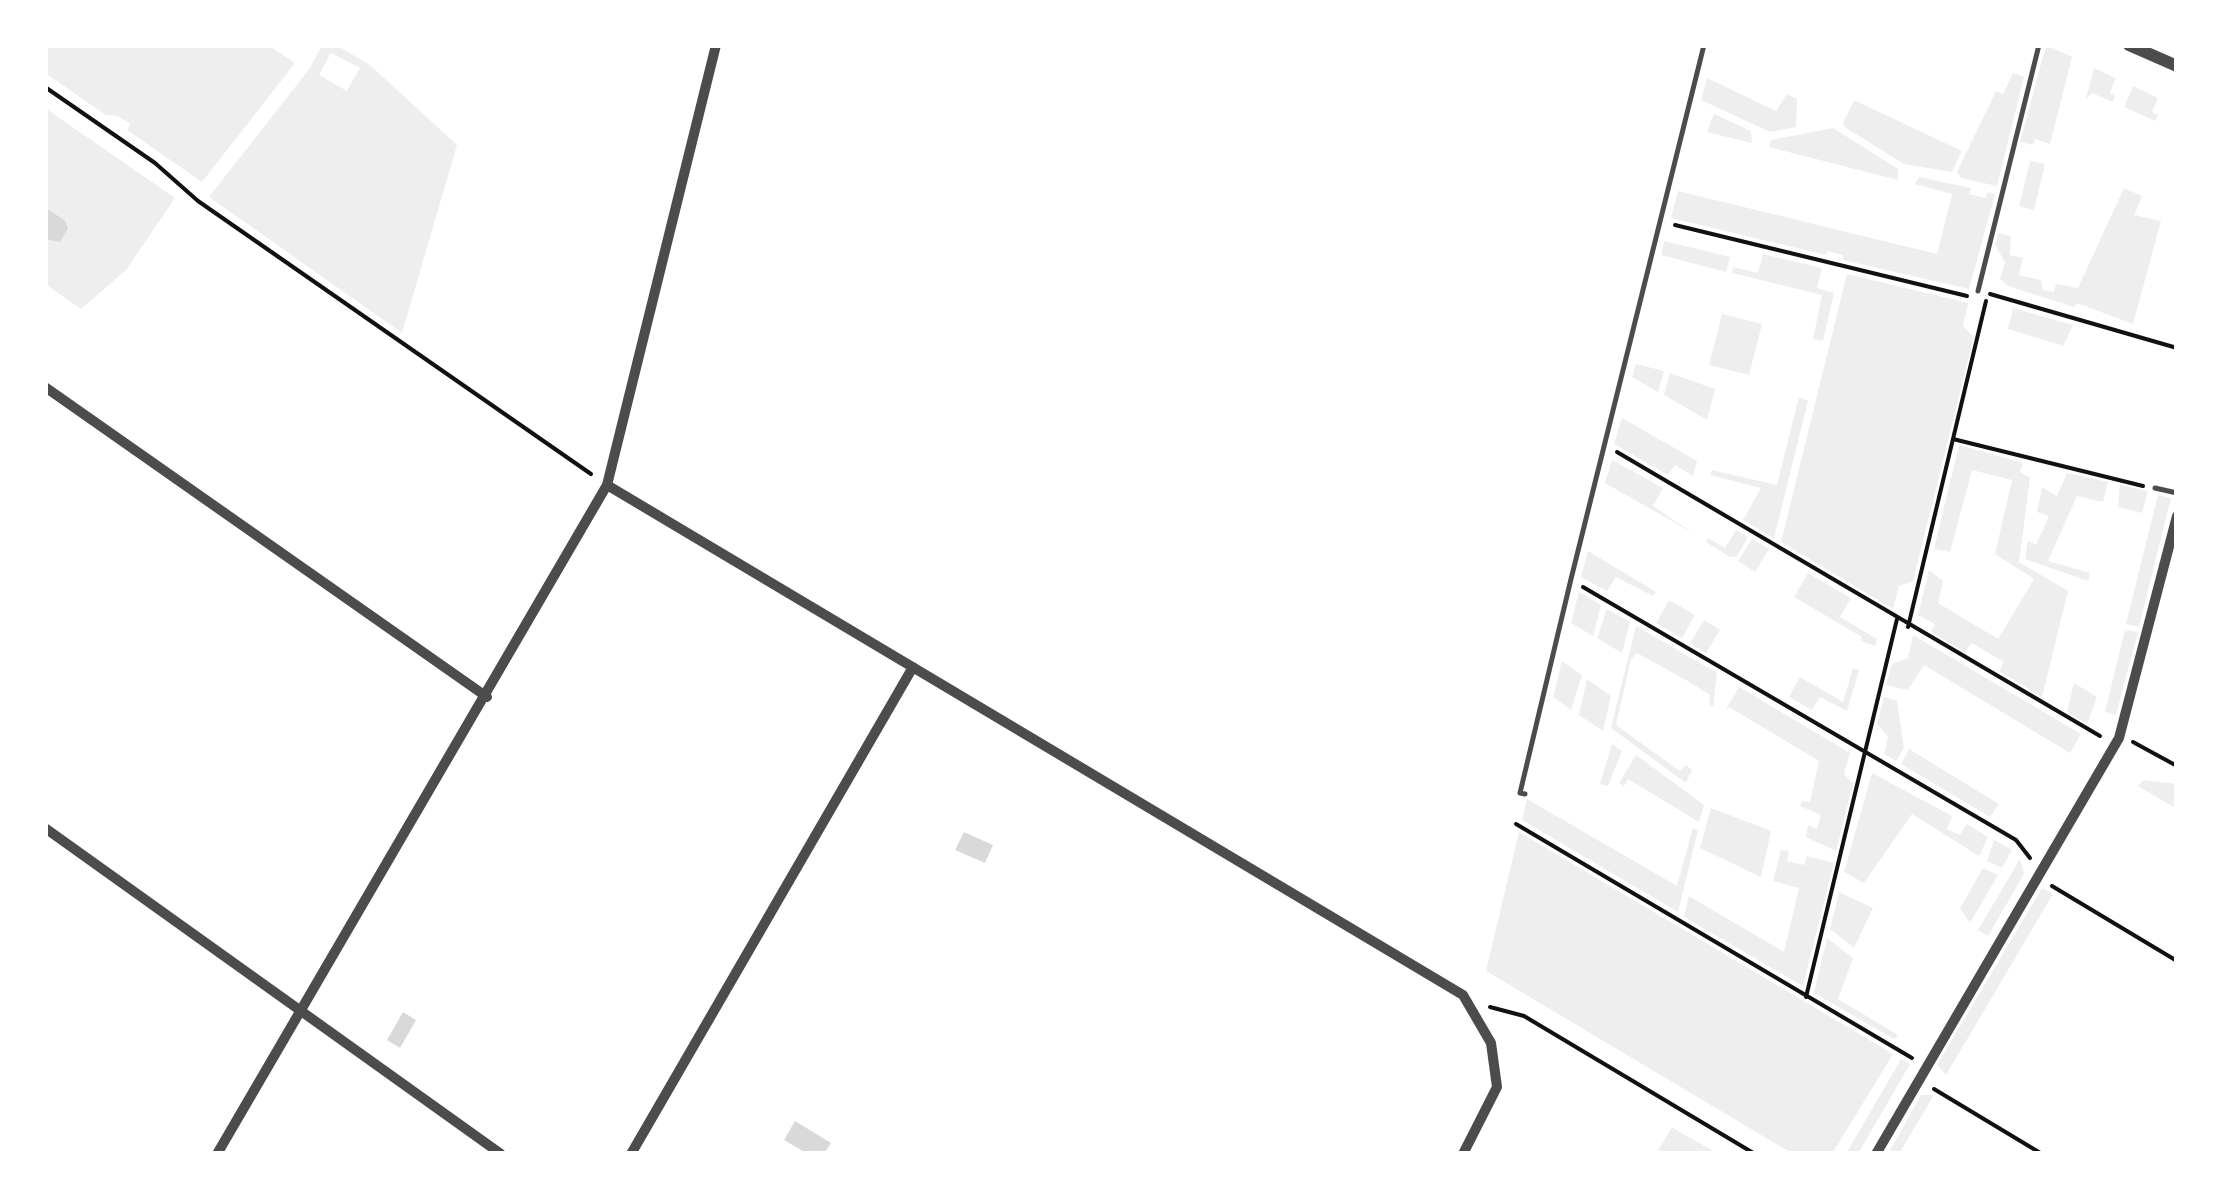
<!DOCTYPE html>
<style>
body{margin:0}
#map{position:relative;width:2222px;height:1199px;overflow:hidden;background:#fff;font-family:Helvetica,sans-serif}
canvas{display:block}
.frame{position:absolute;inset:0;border:48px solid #fff;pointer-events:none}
</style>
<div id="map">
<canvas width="2222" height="1199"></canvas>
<div class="frame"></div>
</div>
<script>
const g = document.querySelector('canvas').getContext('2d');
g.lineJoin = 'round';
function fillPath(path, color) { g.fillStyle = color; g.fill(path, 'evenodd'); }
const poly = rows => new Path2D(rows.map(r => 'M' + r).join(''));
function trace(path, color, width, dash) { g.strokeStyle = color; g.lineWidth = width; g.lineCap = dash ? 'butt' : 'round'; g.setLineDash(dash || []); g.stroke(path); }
const green = poly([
 [45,45,268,45,295,63,202,182,127,130,130,124,118,116,106,115,45,73],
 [322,45,336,45,370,65,457,145,402,333,209,197,310,68],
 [331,53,360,68,347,91,319,75],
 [2046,45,2072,57,2050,144,2035,139,2033,145,2020,142],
 [2094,68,2116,78,2110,93,2115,96,2113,102,2092,93,2086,99],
 [2013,73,2024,77,1997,186,1961,178,1957,172,1996,91,2003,94],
 [1707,78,1776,111,1787,94,1797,99,1796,127,1770,132,1701,100],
 [2133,86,2158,98,2152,112,2158,115,2155,121,2124,107],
 [1854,100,1962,151,1952,172,1904,164,1846,128,1843,123],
 [45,108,175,198,126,270,81,309,45,284],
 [1714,114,1751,131,1752,143,1707,132],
 [1833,128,1898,169,1898,180,1769,147,1771,140],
 [2030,161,2045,164,2034,210,2019,206],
 [1919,177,1971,188,1969,194,1985,198,1988,192,1995,194,1969,289,1843,260,1843,255,1828,251,1826,255,1671,218,1678,191,1937,254,1952,194,1915,184],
 [2124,188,2142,196,2134,215,2161,221,2133,324,2077,303,2074,307,2008,286,2000,279,2005,262,1995,245,1998,233,2011,236,2010,255,2023,258,2019,275,2041,280,2043,290,2054,292,2056,284,2078,288],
 [1664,241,1730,257,1726,272,1661,255],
 [1763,254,1822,268,1817,288,1834,293,1823,341,1813,339,1822,295,1732,273,1733,267,1758,273],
 [1847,274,1968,303,1963,326,1974,337,1913,581,1899,586,1893,609,1781,542],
 [2013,308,2073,325,2063,346,2008,329],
 [1722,314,1762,324,1749,375,1709,365],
 [1636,364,1664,371,1658,392,1632,377],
 [1670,373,1715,389,1707,420,1664,395],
 [1799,397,1808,401,1774,538,1743,520,1761,488,1710,475,1712,470,1777,485],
 [1622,418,1697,461,1693,476,1675,465,1668,475,1614,444],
 [1959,445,2023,463,2020,472,2030,478,2019,562,2068,591,2042,697,1999,671,2004,662,1972,643,1965,652,1931,632,1935,624,1918,615,1929,570,1943,581,1938,603,1998,639,2034,579,1995,554,2012,480,1972,470,1950,552,1934,549],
 [1612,460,1663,488,1653,506,1693,533,1605,483],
 [2067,473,2108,482,2103,502,2077,496,2048,561,2090,573,2088,581,2025,559,2028,541,2036,545,2049,516,2037,512,2042,487,2057,496],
 [2120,485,2148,491,2142,513,2118,507],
 [2158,495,2171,498,2139,627,2126,624],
 [1736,530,1748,537,1737,556,1730,557,1706,542,1708,538,1725,548],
 [1752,539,1769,549,1755,572,1738,561],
 [1588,551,1656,592,1653,596,1616,577,1607,591,1581,577],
 [1808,573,1851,598,1840,617,1877,639,1875,646,1861,641,1862,637,1794,597],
 [1579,592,1601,605,1593,636,1571,623],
 [1669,600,1695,615,1682,638,1656,623],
 [1607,609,1630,622,1622,653,1597,638],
 [1704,620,1720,630,1706,653,1690,643],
 [1636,626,1717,673,1713,707,1709,704,1710,695,1686,680,1637,653,1631,659,1616,725,1680,771,1686,765,1692,770,1686,783,1611,728],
 [2125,630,2138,632,2116,715,2105,712],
 [1913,635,2081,734,2070,753,1924,665,1908,690,1886,685,1892,664,1908,658],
 [1562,661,1582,675,1571,710,1553,697],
 [1853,668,1859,670,1847,711,1820,697,1812,710,1789,697,1800,677,1843,702],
 [1587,679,1611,696,1603,731,1579,715],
 [2074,683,2097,697,2087,724,2067,712],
 [1739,687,1850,753,1844,774,1853,784,1836,851,1806,837,1808,825,1817,829,1821,815,1800,806,1802,801,1810,802,1819,761,1729,707,1724,713],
 [1884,697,1897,701,1904,748,1896,761,1884,754,1888,737,1877,724],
 [1612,744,1622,751,1608,786,1600,784],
 [1909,749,1999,804,1990,817,1901,764],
 [1636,755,1704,805,1699,822,1628,779,1624,786,1619,783],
 [1872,773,1952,816,1947,829,1960,835,1967,824,1988,837,1979,856,1912,814,1864,883,1844,872],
 [2143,780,2177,784,2177,809,2138,786],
 [1527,799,1677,886,1693,828,1698,830,1678,912,1522,820],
 [1711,808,1771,831,1761,877,1700,848],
 [1519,832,1893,1054,1832,1154,1793,1154,1486,971],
 [1994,840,2012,850,2002,868,1987,861],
 [1781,850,1789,851,1787,861,1804,865,1807,856,1834,863,1803,986,1684,917,1689,896,1784,952,1799,888,1773,881],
 [2020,859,2024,874,1988,936,1978,930],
 [1983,868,1998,875,1970,923,1960,908],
 [2042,888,2053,894,1946,1075,1937,1065],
 [1839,892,1873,908,1854,948,1830,929],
 [1827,938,1853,958,1838,999,1898,1035,1894,1039,1814,993],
 [1901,1059,1910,1064,1858,1154,1846,1154],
 [1921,1095,1934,1095,1899,1154,1888,1154],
 [1672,1127,1683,1134,1719,1154,1656,1154]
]);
const water = poly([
 [45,207,65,221,68,228,60,242,45,239],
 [964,832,993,845,985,863,955,850],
 [403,1012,416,1020,400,1048,387,1040],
 [795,1121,831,1143,824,1154,808,1154,784,1140]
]);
const path = poly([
 [45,87,155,163,198,201,591,474],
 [1675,225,1967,296],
 [1990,294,2177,348],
 [1953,439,2143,486],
 [1617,452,2100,736],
 [1583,587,2016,840,2030,858],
 [1908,627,1986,301],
 [2133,742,2177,766],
 [1516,824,1912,1058],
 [2052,886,2177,961],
 [1806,997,1897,619],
 [1490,1007,1524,1016,1755,1154],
 [1934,1089,2042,1154]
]);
const service = poly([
 [1978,291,2039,45],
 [2155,488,2177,493],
 [1525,794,1520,793,1571,579,1704,45]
]);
const minor = poly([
 [45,387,487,697],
 [607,485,1463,995,1491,1043,1497,1087,1463,1154],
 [45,828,501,1154],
 [217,1154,607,485,716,45],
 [631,1154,913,667],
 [1876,1154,2119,738,2177,516]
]);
const tertiary = poly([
 [2129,45,2177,66]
]);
fillPath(green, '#eee');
fillPath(water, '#d9d9d9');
trace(path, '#111', 4);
trace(service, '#4c4c4c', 5);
trace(minor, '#4c4c4c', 10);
trace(tertiary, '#4c4c4c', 12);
</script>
